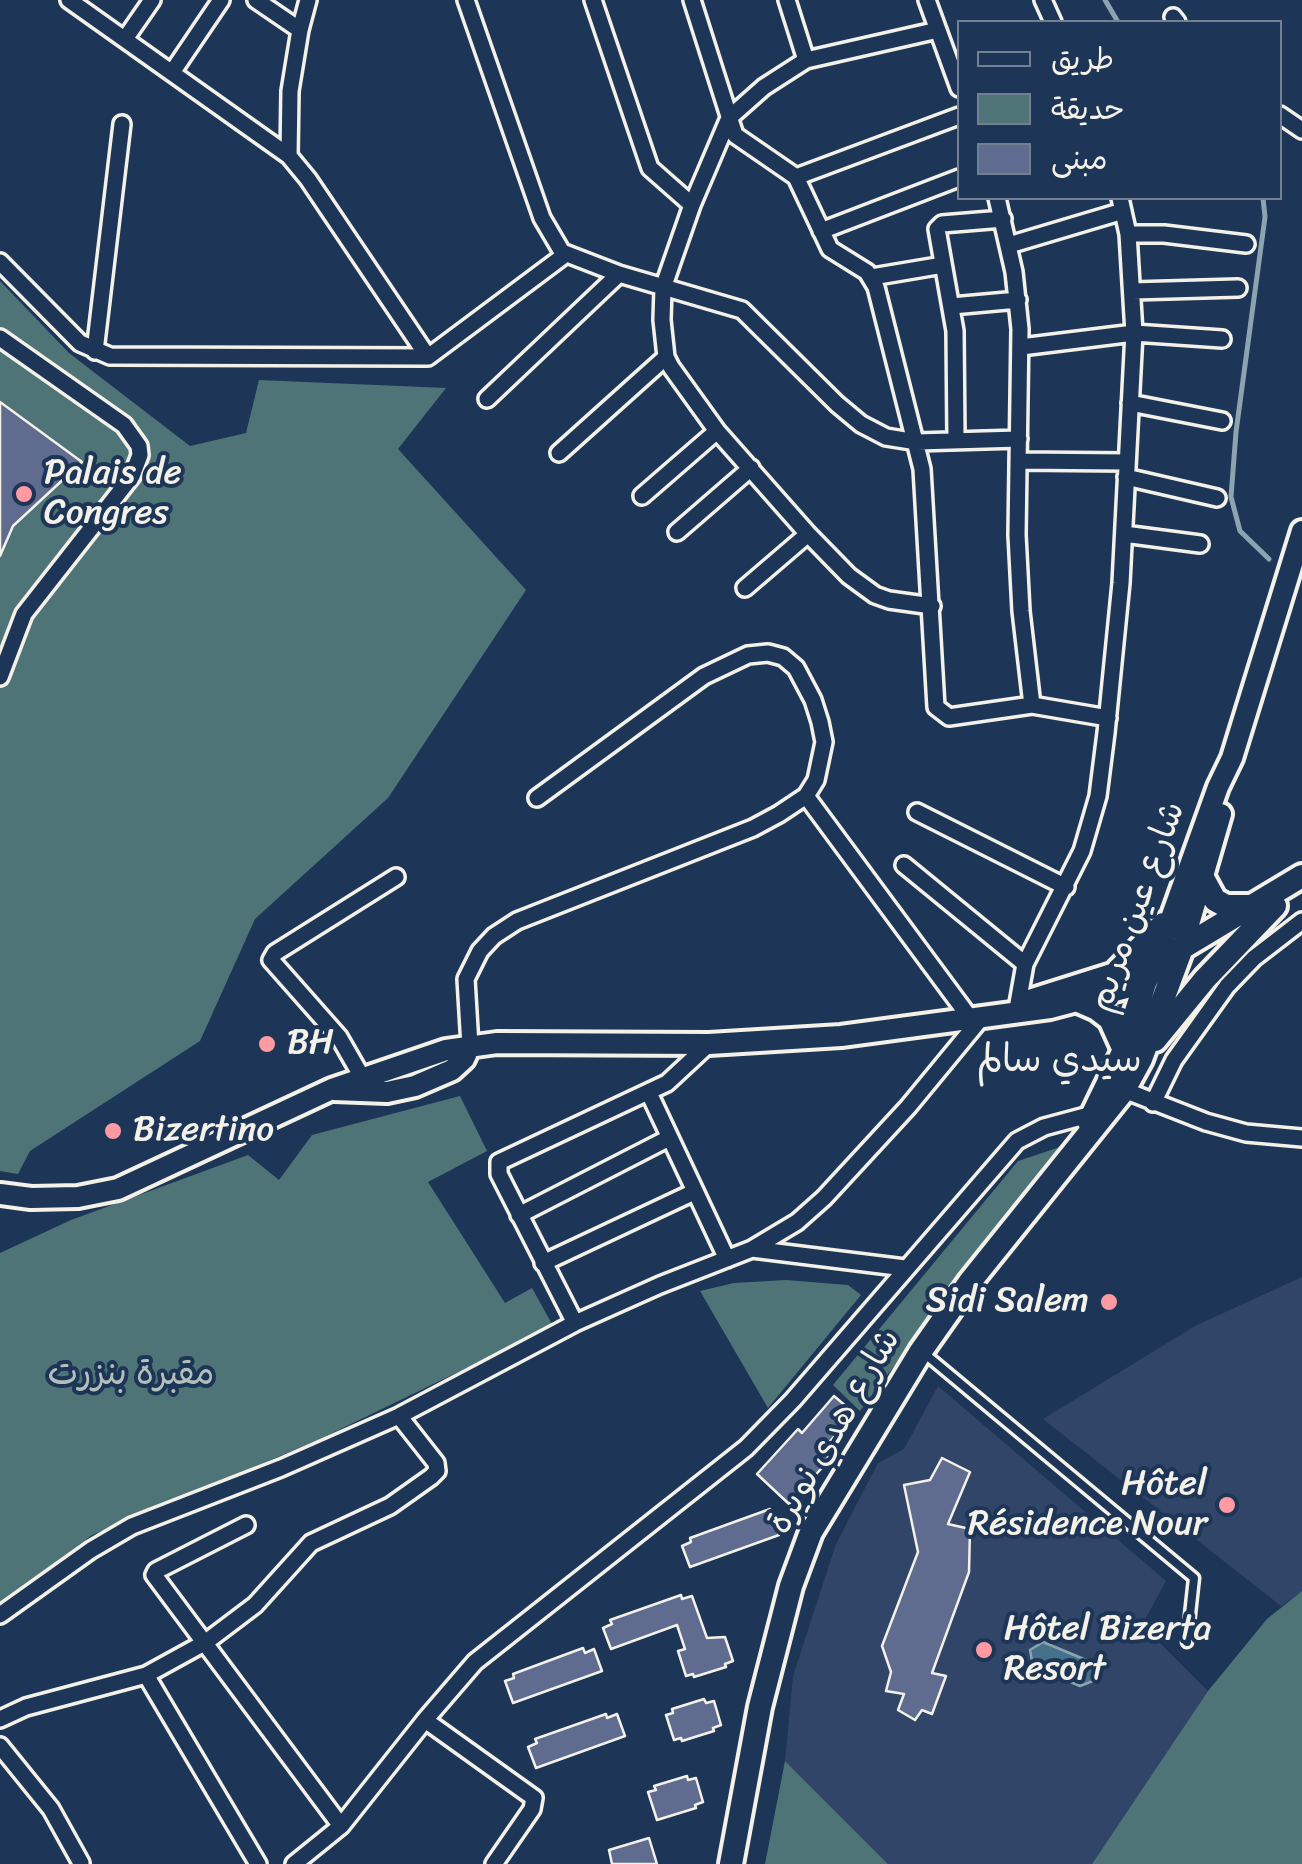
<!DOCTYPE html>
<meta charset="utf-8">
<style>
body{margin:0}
#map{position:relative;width:1302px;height:1864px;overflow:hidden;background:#1d3557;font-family:Sriracha,"Playpen Sans Arabic",sans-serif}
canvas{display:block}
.legend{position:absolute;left:957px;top:20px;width:325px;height:180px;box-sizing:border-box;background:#1d3557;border:2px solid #738091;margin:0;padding:12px 18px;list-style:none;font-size:30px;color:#f4f1e8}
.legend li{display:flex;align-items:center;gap:20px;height:50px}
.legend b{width:50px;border:2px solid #738091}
</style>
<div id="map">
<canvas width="1302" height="1864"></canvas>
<ul class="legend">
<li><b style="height:12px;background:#1d3557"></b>طريق</li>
<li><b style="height:28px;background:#4e7477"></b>حديقة</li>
<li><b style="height:28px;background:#5f6b8f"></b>مبنى</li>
</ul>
</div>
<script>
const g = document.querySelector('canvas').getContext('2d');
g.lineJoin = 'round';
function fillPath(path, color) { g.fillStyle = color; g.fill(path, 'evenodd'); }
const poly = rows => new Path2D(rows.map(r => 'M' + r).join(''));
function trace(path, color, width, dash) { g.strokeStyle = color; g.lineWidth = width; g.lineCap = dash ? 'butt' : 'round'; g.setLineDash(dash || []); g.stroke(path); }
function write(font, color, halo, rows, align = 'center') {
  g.font = font + ' Sriracha,"Playpen Sans Arabic",sans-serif'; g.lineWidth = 8; g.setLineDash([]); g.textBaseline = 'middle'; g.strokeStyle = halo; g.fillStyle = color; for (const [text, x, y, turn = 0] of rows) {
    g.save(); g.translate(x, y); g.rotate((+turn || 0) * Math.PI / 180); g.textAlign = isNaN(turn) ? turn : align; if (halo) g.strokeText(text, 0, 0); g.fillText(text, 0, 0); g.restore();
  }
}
const built = poly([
 [1302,1277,1302,1591,1281,1606,1043,1419,1195,1326],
 [938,1386,1166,1581,1142,1625,1208,1691,1092,1864,888,1864,785,1761,793,1676,836,1544,878,1463,904,1449]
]);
const green = poly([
 [0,281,69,353,190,446,246,433,259,380,446,388,398,449,526,590,388,798,255,919,200,1041,30,1151,18,1174,0,1171],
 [460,1096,487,1151,428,1182,505,1303,532,1288,553,1326,318,1440,92,1535,0,1604,0,1253,71,1220,248,1155,279,1180,312,1135],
 [1060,1147,860,1411,833,1385,1018,1161],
 [786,1280,848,1285,861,1295,768,1408,700,1291,734,1283],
 [1302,1591,1302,1864,1092,1864,1208,1691,1267,1619],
 [785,1761,888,1864,765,1864]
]);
const water = poly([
 [1043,1642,1091,1662,1095,1672,1093,1681,1080,1686,1033,1666,1030,1650,1043,1642]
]);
const stream = poly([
 [1105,0,1118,22],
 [1263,198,1265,217,1236,432,1231,497,1240,531,1269,559]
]);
const building = poly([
 [0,402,82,462,13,526,0,556,0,402],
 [834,1396,854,1413,822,1451,830,1459,789,1504,757,1474,798,1429,802,1433,834,1396],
 [942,1458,970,1472,948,1524,970,1529,969,1572,932,1673,946,1676,932,1714,922,1710,915,1720,898,1710,904,1694,886,1691,891,1672,882,1646,918,1552,904,1485,930,1480,942,1458],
 [770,1509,779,1535,690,1567,682,1546,691,1542,690,1538,770,1509],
 [681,1595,682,1599,692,1596,707,1638,725,1637,733,1661,725,1664,726,1667,694,1677,693,1674,686,1676,678,1651,685,1649,677,1625,611,1649,603,1628,612,1624,610,1620,681,1595],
 [583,1648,585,1653,594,1649,602,1671,513,1703,505,1681,514,1678,513,1674,583,1648],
 [704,1699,706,1703,714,1701,721,1725,713,1728,714,1731,682,1741,681,1738,674,1740,666,1715,673,1713,672,1709,704,1699],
 [606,1714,607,1718,617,1714,625,1736,536,1768,528,1747,537,1743,535,1739,606,1714],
 [687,1776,688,1780,696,1778,703,1802,695,1805,696,1808,657,1820,648,1792,656,1790,654,1786,687,1776],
 [649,1838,657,1864,612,1864,609,1850,649,1838]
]);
const service = poly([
 [925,1354,1194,1578,1187,1642]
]);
const minor = poly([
 [69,0,289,156,308,179,428,357],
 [256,0,300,30],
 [466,0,542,218,562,252,619,274,742,310,837,404,861,424,886,437,917,442,1019,439],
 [593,0,650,168,692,205],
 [692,0,735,135,796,177,830,249,867,272,876,287,922,469,936,707,949,717,1032,705,1108,718],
 [787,0,806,60],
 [927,0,959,88],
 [1043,0,1053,22],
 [1173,17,1177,22],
 [125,39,152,0],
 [173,71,221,0],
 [1280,115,1302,130],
 [289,156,290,91,300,30,308,0],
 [796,177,959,116],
 [997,198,1014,272,1020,329,1017,535,1021,611,1032,705],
 [821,231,959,178],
 [1128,234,1164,234,1246,244],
 [1009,245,1123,211],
 [0,262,80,343,110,356,428,357,566,254],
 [872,277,943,265],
 [1133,291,1238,288],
 [952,306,1018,300],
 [0,338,124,425,139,446,140,455,132,476,24,614,0,677],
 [1021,347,1134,333,1222,339],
 [95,351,122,124],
 [487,399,619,274],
 [1130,403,1222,421],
 [956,439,955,331,937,229,942,224,1003,219],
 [559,453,666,357],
 [1018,461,1126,462],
 [1126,477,1217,498],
 [642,496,717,431],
 [677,532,751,468],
 [1124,534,1200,544],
 [745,588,808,534],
 [932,606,889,600,875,595,849,576,808,534,717,431,671,367,666,357,662,320,663,288,692,205,729,118,764,87,806,60,938,30],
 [806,796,970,1018],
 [917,812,1066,887],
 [904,865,1025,964],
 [1017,1009,1025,964,1082,851,1098,796,1106,733,1121,583,1134,333,1128,234,1120,198],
 [470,1046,466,979,480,951,494,936,517,921,753,828,779,814,806,796,816,780,824,742,820,722,813,700,796,668,783,657,768,653,748,655,704,676,537,798],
 [362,1077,339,1037,271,960,275,953,396,877],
 [1119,1088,1206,1122,1246,1133,1302,1138],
 [649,1093,727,1259],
 [1153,1103,1174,1060,1227,986,1254,958,1302,921],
 [519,1215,669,1138],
 [752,1249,905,1268],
 [543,1263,694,1192],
 [575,1323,499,1174,499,1162,667,1083,709,1044],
 [246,1525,156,1571,154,1575,341,1826],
 [0,1615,91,1550,132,1526,281,1468,399,1416,575,1323,660,1285,752,1249,797,1222,824,1198,908,1107,983,1016],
 [146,1675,258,1864],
 [0,1719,26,1707,146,1675,206,1642,255,1605,311,1543,390,1506,431,1477,437,1471,436,1463,399,1416],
 [425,1720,534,1798,532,1809,494,1864],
 [0,1746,51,1809,81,1863],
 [294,1864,341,1826,425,1720,475,1662,746,1448,793,1400,1017,1141,1044,1127,1096,1113]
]);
const tertiary = poly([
 [1182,948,1221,814],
 [1117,970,1163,923],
 [1023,1002,1156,960,1218,787,1232,758,1302,531],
 [334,1090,387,1092,415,1086,452,1070,464,1059,470,1046],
 [0,1194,31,1198,78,1197,118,1189,332,1089,446,1050,497,1043,709,1044,841,1036,1050,1008,1145,983]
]);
const secondary = poly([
 [1203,878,1215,900,1226,906,1251,906],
 [1081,1002,1097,1009,1110,1019,1124,1050],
 [1155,1040,1205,979,1275,906],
 [1089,1122,1124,1050,1145,983,1156,960,1182,948,1302,876],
 [731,1864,760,1707,791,1586,811,1532,921,1351,969,1283,1124,1090,1141,1059,1182,948]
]);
const markers = [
 [24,494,10,"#ff9aa2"],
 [267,1044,10,"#ff9aa2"],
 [113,1131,10,"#ff9aa2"],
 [1109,1302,10,"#ff9aa2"],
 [1227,1505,10,"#ff9aa2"],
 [984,1650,10,"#ff9aa2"]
];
const poiNames = [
 ["Palais de",44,474],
 ["Congres",44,514],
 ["BH",287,1044],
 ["Bizertino",133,1131],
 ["Sidi Salem",1089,1302,"right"],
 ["Hôtel",1207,1485,"right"],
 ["Résidence Nour",1207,1525,"right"],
 ["Hôtel Bizerta",1004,1630],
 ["Resort",1004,1670]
];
const streetNames = [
 ["شارع عين مريم",1138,907,-70],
 ["شارع هدي نويرة",835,1432,-60]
];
const parkNames = [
 ["مقبرة بنزرت",131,1375]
];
const neighbourhoodNames = [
 ["سيدي سالم",1059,1061]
];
fillPath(built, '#314568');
fillPath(green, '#4e7477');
fillPath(water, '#45718a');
trace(water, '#8ba4b0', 2.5);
trace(stream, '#8ba4b0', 5);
fillPath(building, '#5f6b8f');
trace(building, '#f4f1e8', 2.5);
trace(service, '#f4f1e8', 15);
trace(minor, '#f4f1e8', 22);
trace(tertiary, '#f4f1e8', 28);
trace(secondary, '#f4f1e8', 30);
trace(service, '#1d3557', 8);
trace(minor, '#1d3557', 15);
trace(tertiary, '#1d3557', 20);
trace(secondary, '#1d3557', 22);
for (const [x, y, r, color] of markers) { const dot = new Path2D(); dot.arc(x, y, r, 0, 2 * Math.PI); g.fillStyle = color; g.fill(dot); trace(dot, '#1d3557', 4); }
write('35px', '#f4f1e8', '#1d3557', poiNames, 'left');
write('35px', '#f4f1e8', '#1d3557', streetNames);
write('35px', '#b2bfbb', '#1d3557', parkNames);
write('38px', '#f4f1e8', '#1d3557', neighbourhoodNames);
</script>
